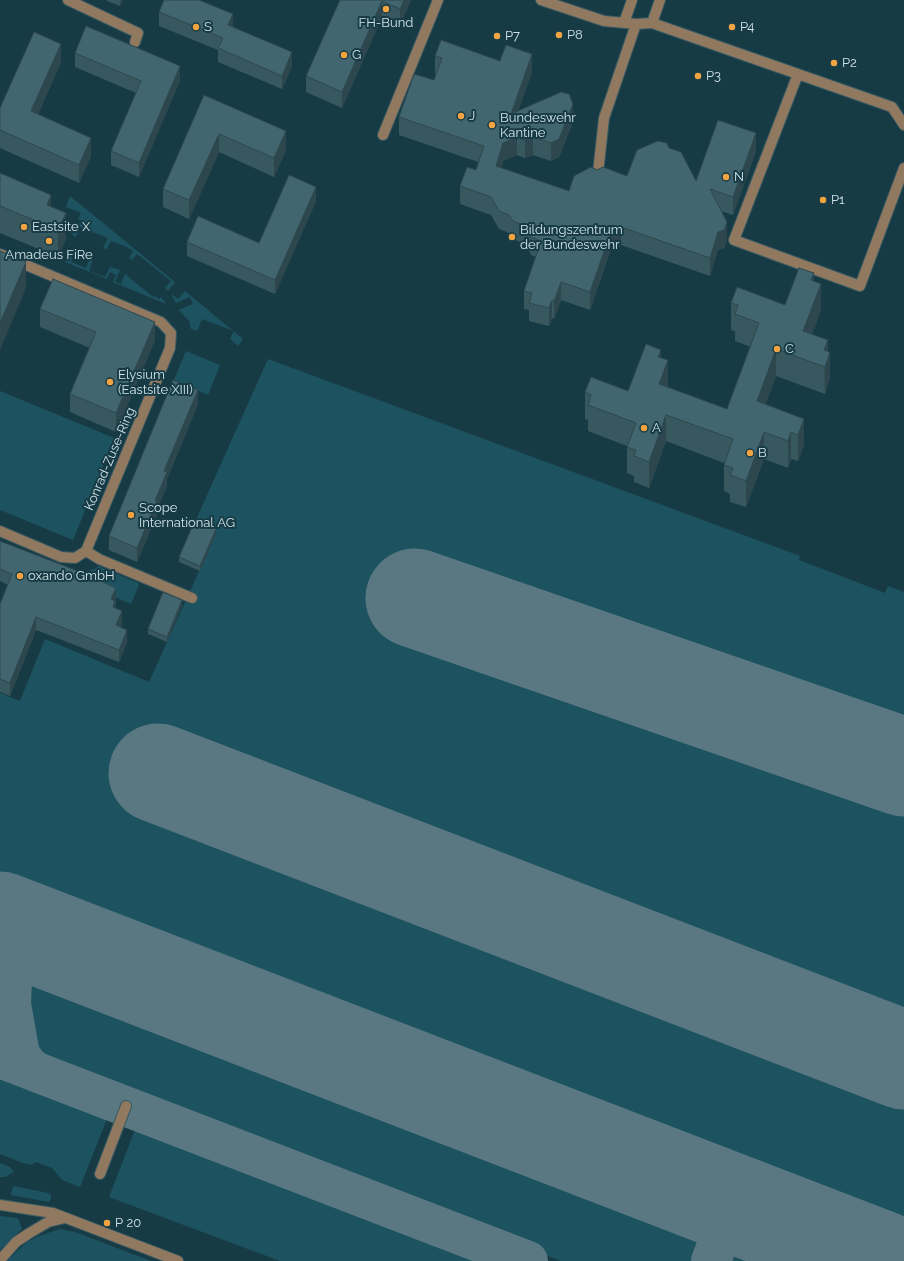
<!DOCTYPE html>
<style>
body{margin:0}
canvas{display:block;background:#173b45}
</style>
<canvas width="904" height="1261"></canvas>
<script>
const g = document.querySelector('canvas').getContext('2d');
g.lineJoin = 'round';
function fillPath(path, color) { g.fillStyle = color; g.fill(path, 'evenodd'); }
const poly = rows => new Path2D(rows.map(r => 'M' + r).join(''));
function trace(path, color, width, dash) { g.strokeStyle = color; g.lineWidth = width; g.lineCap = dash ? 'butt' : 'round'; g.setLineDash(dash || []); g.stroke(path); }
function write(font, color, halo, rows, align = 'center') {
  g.font = font + ' Raleway,sans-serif'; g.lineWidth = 4; g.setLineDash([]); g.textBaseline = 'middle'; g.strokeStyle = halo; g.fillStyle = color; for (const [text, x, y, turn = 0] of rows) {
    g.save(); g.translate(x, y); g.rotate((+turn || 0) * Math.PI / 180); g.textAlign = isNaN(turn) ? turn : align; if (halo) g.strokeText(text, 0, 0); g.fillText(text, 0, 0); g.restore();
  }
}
const green = poly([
 [70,196,175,282,168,291,165,288,171,281,137,254,132,260,129,258,133,251,127,247,111,241,107,249,103,248,108,238,80,227,76,237,72,235,76,225,78,226,81,220,78,219,81,213,66,207],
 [70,250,74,252,71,262,86,268,90,258,93,259,89,271,105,277,110,267,120,270,115,281,121,284,125,274,153,297,155,296,159,299,161,297,166,304,113,282,116,275,110,272,107,279,65,262],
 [185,291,243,339,238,346,230,339,234,331,202,319,197,331,191,329,189,321,179,310,193,304,190,297,176,303,171,294,178,299],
 [186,351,220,365,208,395,174,380],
 [268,359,800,556,799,560,885,593,888,586,904,592,904,1240,0,892,0,693,20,701,45,639,149,682,216,534,195,522],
 [0,391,114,438,73,540,0,510],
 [98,566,138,583,139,585,131,604,68,577,95,569],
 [53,974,61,975,682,1213,695,1224,703,1237,703,1251,699,1261,561,1261,43,1062,33,1054,31,1049,24,1014,25,998,30,986,43,976],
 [0,1007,4,1030,0,1040],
 [0,1069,105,1109,108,1116,80,1187,62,1180,52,1168,36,1162,31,1165,23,1163,0,1154],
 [145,1125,499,1261,280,1261,109,1197,136,1127],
 [0,1163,10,1167,14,1172,5,1177,0,1177],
 [13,1186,48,1193,51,1195,51,1199,49,1202,11,1195],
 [0,1216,18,1218,22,1229,0,1250],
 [60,1229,75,1232,151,1261,7,1261,27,1242,39,1236],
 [748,1243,766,1245,808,1261,723,1261,726,1254,734,1249]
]);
const taxiway = poly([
 [0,1058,528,1261],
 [39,1073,30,1068,20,1055,11,1004,12,980,16,967,20,960,33,951,47,946,55,947,92,957],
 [711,1261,726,1222,730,1218,742,1212,760,1214]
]);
const runway = poly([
 [415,598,904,767],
 [158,773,904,1060],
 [0,921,883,1261]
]);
const minor = poly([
 [68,0,138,33,135,42],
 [541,0,604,21,636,24,652,23,892,107,904,125],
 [624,23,632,0],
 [652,23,660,0],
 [798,74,734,240,860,286,904,168],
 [383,135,438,0],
 [597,182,604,118,636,24],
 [0,254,161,322,171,333,170,348,86,551,75,558,61,557,0,531],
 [86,551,99,559,192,598],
 [100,1174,126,1106],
 [0,1205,53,1213,178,1261],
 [0,1260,16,1242,28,1234,48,1222,65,1218]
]);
const wall = poly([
 [107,0,123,0,120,6,107,1],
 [340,0,411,0,400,25,382,17,342,108,306,92,306,76],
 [159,12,233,26,292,66,282,89,218,62,218,50,159,26],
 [75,53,180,80,139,177,111,165,111,151,136,93,75,67],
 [435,56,532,72,518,111,573,122,559,157,551,161,533,155,525,158,517,155,503,161,501,168,569,191,597,170,627,176,669,148,696,181,756,151,733,215,721,211,727,240,724,248,718,250,710,276,621,245,611,249,590,310,561,300,554,319,552,318,549,326,529,321,529,310,524,309,524,291,536,257,531,255,527,245,513,239,509,233,499,229,491,215,460,204,460,186,476,170,478,162,399,135,399,117,434,80,436,74,435,74],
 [61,62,38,114,91,156,79,183,0,148,0,108],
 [204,95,286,150,274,177,219,152,189,219,163,207,163,189],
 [0,173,51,206,66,239,58,257,0,233],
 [316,201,275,294,187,256,187,242,259,243],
 [814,281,821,310,812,334,828,351,830,378,825,394,776,376,765,405,804,419,804,445,798,461,791,459,788,468,764,459,746,507,730,502,730,494,724,491,724,463,666,441,649,488,634,482,634,476,627,473,627,446,588,431,588,420,585,419,585,392,628,391,661,358,668,387,727,409,751,347,735,341,735,331,731,330,731,303,785,305],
 [40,309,155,340,116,432,70,412,70,394,90,348,40,327],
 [198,404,167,479,167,486,157,510,157,515,137,562,109,550,109,536],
 [216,534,200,571,179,562,179,557],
 [0,541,116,600,115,608,122,624,121,627,127,642,119,662,36,630,10,696,0,692,0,604,8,585,0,581],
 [182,605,167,642,148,634,148,629]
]);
const shadedWall = poly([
 [120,0,123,0,120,6],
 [404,0,411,0,400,25,400,9],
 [382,1,382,17,342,108,342,92],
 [233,14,233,28,228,25],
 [61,44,61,62,31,130,31,111],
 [292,52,292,66,282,89,282,76],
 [532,54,532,72,511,132,511,114],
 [180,66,180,80,139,177,139,163],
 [573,104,573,122,559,157,551,161,551,143],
 [286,131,286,150,274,177,274,158],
 [756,133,756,151,733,215,733,197],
 [219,134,219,152,189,219,189,200],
 [517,137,517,155,503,161,496,184,496,166,503,143],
 [533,137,533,155,525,158,525,140],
 [91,138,91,156,79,183,79,165],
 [316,187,316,201,275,294,275,280],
 [51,195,51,222,47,205],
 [66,213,66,239,58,257,58,230],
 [727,222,727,240,724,248,718,250,710,276,710,258,718,232],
 [621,227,621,245,611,249,590,310,590,292,611,231],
 [26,262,26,288,0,350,0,323],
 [814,273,814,300,811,280],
 [561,282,561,300,554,319,554,301],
 [821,284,821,310,803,357,803,331],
 [552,300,552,318,549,326,549,308],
 [155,322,155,340,116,432,116,413],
 [828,340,828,359,830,352,830,378,825,394,824,350],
 [776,349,776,376,757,428,757,401],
 [661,350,661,377,658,357],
 [668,360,668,387,659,384],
 [198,390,198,404,167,479,167,486,157,510,157,515,137,562,137,548,155,501,164,471],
 [666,415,666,441,649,488,649,462],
 [804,419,804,445,798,461,798,435],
 [764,432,764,459,746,507,746,481],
 [791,432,791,459,788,468,788,441],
 [216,529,216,534,200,571,200,566],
 [116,588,116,600,111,611,111,599],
 [182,600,182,605,167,642,167,637],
 [115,601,115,614,113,607],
 [122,611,122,624,116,638,116,625],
 [36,617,36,630,10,696,10,683],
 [127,630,127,642,119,662,119,650]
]);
const building = poly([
 [164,0,199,0,233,14,228,25,292,52,282,76,218,48,223,38,159,12,164,0],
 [340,0,404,0,400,9,382,1,342,92,306,76,340,0],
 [86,26,180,66,139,163,111,151,141,81,75,53,86,26],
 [34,32,61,44,31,111,91,138,79,165,0,130,0,108,34,32],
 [441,40,500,61,506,45,532,54,511,114,561,92,569,94,573,104,559,139,551,143,533,137,525,140,517,137,503,143,496,166,569,191,574,176,591,167,597,170,603,167,627,176,637,150,658,141,667,143,669,148,681,152,696,181,718,120,756,133,733,197,710,189,727,222,724,230,718,232,710,258,621,227,611,231,590,292,561,282,554,301,552,300,549,308,529,303,532,293,524,291,541,241,531,237,527,227,513,221,509,215,499,211,491,197,460,186,467,167,476,170,484,146,399,117,414,74,434,80,442,58,435,56,441,40],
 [204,95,286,131,274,158,219,134,189,200,163,189,204,95],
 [0,173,51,195,47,205,66,213,58,230,0,206,0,173],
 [289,175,316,187,275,280,187,242,198,216,259,243,289,175],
 [0,251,26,262,0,323,0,251],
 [799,268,814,273,811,280,821,284,803,331,828,340,824,350,830,352,825,367,776,349,757,401,804,419,798,435,791,432,788,441,764,432,746,481,730,475,733,468,724,465,733,439,666,415,649,462,634,456,636,450,627,447,636,423,588,405,591,395,585,392,591,377,628,391,646,344,661,350,658,357,668,360,659,384,727,409,759,323,735,314,738,305,731,303,737,287,785,305,799,268],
 [53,279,155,322,116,413,70,394,96,332,40,309,53,279],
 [173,380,198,390,164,471,167,472,155,501,157,501,137,548,109,536,173,380],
 [195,520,216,529,200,566,179,557,195,520],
 [0,541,83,573,116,588,111,599,115,601,113,607,122,611,116,625,127,630,119,650,36,617,10,683,0,679,0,604,12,574,0,569,0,541],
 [163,592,182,600,167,637,148,629,163,592]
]);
const markers = [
 [386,9,4,"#f3a442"],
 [196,27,4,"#f3a442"],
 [732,27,4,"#f3a442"],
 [559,35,4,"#f3a442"],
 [497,36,4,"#f3a442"],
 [344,55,4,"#f3a442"],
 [834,63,4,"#f3a442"],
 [698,76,4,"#f3a442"],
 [461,116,4,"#f3a442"],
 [492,125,4,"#f3a442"],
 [726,177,4,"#f3a442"],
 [823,200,4,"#f3a442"],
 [24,227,4,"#f3a442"],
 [512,237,4,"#f3a442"],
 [49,241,4,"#f3a442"],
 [777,349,4,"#f3a442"],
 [110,382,4,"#f3a442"],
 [644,428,4,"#f3a442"],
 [750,453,4,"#f3a442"],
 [131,515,4,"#f3a442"],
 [20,576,4,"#f3a442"],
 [107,1223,4,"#f3a442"]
];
const poiNames = [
 ["FH-Bund",386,23,"center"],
 ["S",204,27],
 ["P4",740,27],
 ["P8",567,35],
 ["P7",505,36],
 ["G",352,55],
 ["P2",842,63],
 ["P3",706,76],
 ["J",469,116],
 ["Bundeswehr",500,118],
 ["Kantine",500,133],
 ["N",734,177],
 ["P1",831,200],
 ["Eastsite X",32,227],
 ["Bildungszentrum",520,230],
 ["der Bundeswehr",520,245],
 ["Amadeus FiRe",49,255,"center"],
 ["C",785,349],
 ["Elysium",118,375],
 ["(Eastsite XIII)",118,390],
 ["A",652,428],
 ["B",758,453],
 ["Scope",139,508],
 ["International AG",139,523],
 ["oxando GmbH",28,576],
 ["P 20",115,1223]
];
const streetNames = [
 ["Konrad-Zuse-Ring",110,459,-67]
];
fillPath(green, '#1d5360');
trace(taxiway, '#5a7881', 40);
trace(runway, '#5a7881', 99);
trace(minor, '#385962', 12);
trace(minor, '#917960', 10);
fillPath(wall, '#385860');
fillPath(shadedWall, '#2e474e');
fillPath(building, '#416670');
trace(building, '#2e474e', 1);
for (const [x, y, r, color] of markers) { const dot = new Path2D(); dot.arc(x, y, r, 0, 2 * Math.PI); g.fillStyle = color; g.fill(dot); trace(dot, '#173b45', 1.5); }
write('13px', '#cee2e7', '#173b45', poiNames, 'left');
write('13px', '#cee2e7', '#173b45', streetNames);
</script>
